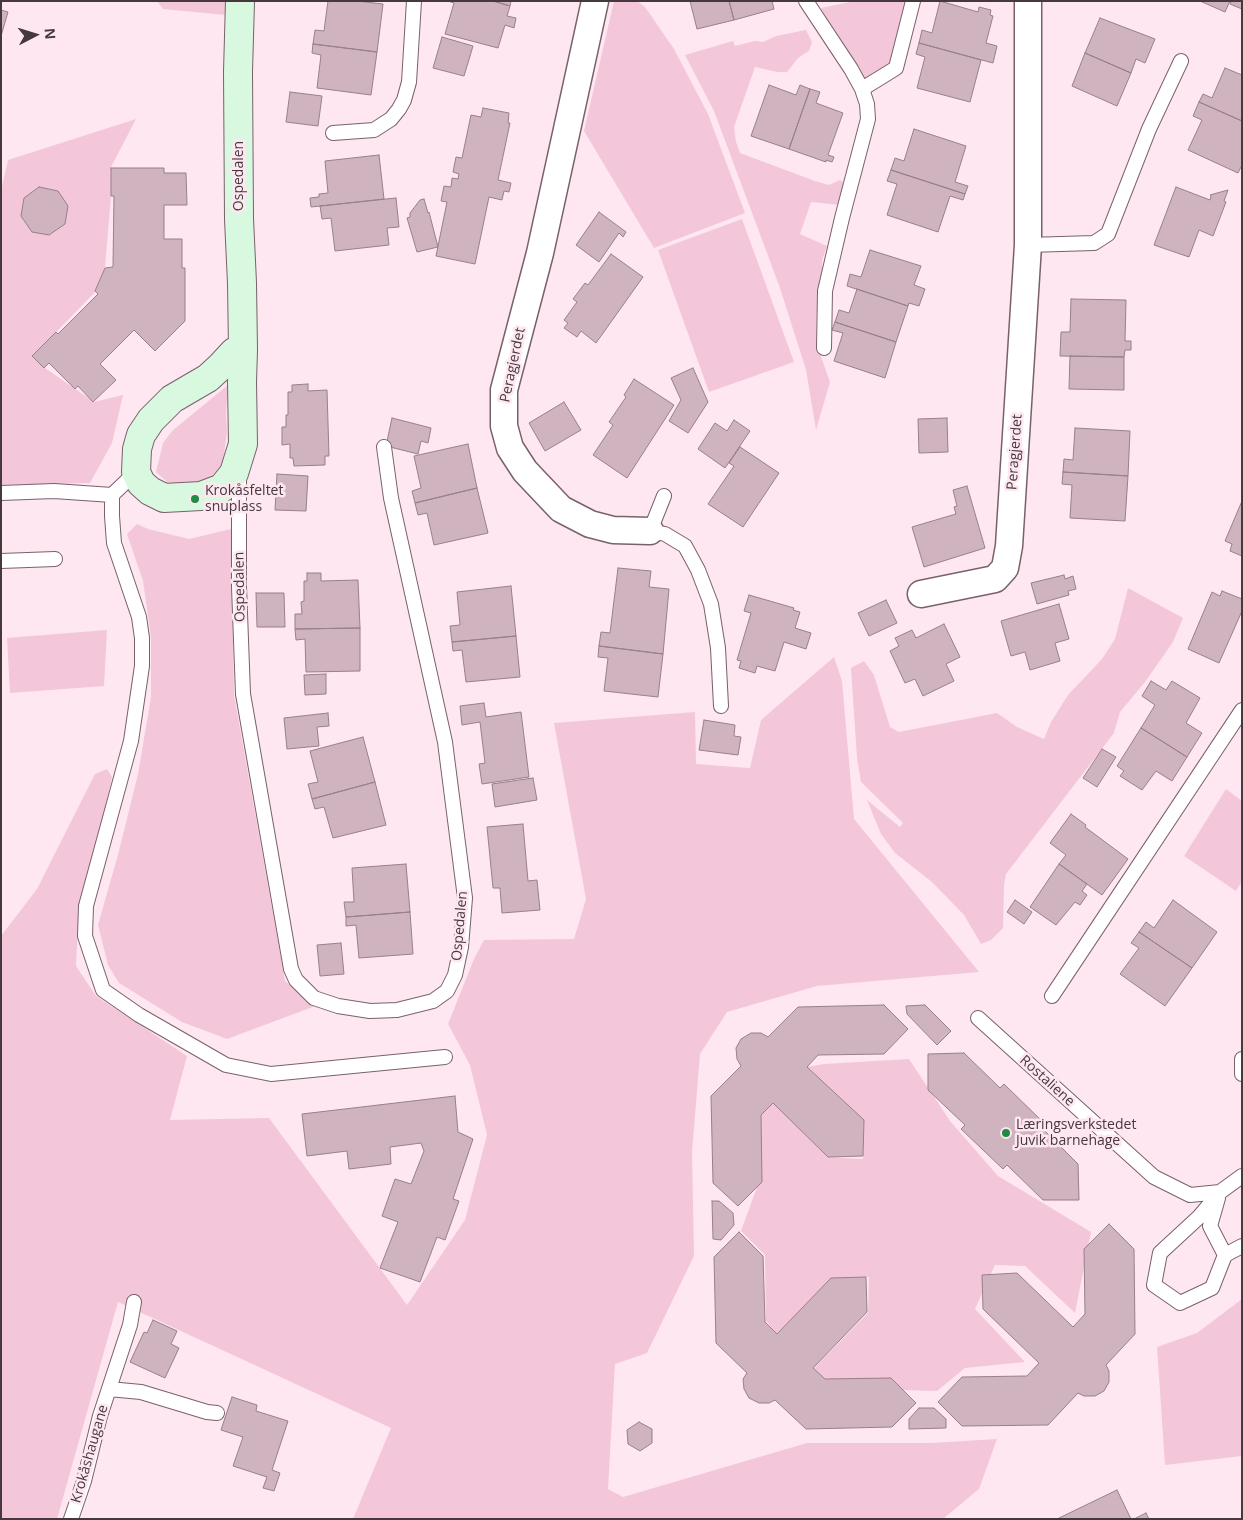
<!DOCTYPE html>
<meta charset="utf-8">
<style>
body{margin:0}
#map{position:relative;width:1243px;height:1520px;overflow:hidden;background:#fee7f0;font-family:"Open Sans",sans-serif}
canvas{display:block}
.frame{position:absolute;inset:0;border:2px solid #45393e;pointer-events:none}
.north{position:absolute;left:10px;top:10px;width:50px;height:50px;-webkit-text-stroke:4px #fee7f0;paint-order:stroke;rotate:85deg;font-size:14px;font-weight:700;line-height:20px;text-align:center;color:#45393e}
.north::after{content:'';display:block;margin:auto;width:18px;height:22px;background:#45393e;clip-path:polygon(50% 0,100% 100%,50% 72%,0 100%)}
</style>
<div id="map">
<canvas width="1243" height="1520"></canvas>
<div class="frame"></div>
<div class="north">N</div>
</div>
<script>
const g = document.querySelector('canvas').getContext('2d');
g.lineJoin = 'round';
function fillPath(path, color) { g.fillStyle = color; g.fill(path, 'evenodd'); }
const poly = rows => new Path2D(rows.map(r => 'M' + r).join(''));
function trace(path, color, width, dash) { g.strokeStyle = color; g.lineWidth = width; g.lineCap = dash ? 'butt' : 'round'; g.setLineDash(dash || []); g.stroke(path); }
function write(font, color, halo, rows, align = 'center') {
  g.font = font + ' "Open Sans",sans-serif'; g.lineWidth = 5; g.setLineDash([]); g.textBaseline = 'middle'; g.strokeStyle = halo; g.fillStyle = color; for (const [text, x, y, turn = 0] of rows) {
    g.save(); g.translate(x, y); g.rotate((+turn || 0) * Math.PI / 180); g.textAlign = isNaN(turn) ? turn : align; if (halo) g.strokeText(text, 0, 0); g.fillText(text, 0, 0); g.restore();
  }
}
const green = poly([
 [157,1,226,1,225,15,163,9],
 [614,1,637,1,645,7,674,49,708,114,745,213,654,248,584,131],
 [855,1,913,1,896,68,862,89,821,8],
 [806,30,812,42,809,51,798,58,787,72,777,72,755,67,734,127,736,142,740,153,815,181,829,185,840,180,848,186,840,205,811,202,800,234,827,246,822,260,822,281,817,307,816,335,819,351,830,382,816,430,806,370,780,288,714,111,685,55,733,41,735,46,755,41,763,42,776,36],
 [136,119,111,167,111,196,105,267,97,290,33,356,45,368,94,402,123,395,112,443,90,483,1,485,1,191,8,160],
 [742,219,794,362,709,392,658,250],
 [228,385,226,414,227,432,224,454,220,468,211,477,197,486,179,486,167,482,156,472,163,443,172,431],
 [137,524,148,529,189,539,231,529,234,695,285,981,318,1005,227,1039,182,1022,119,983,108,965,98,925,119,851,138,774,151,697,151,637,143,581,127,534],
 [1128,588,1183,618,1173,642,1145,682,1120,712,1114,733,1006,874,1004,885,1003,928,991,940,981,944,964,915,932,882,895,853,881,834,867,800,900,827,903,823,861,782,857,758,851,668,864,661,874,675,890,727,899,732,997,713,1017,727,1044,739,1051,722,1068,695,1102,659,1115,639],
 [107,630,104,686,10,693,7,638],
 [834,657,842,681,854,819,979,972,817,986,727,1012,700,1054,692,1152,694,1256,647,1353,615,1364,608,1489,623,1497,807,1443,932,1443,997,1439,979,1489,943,1519,353,1519,391,1428,118,1302,57,1519,1,1519,1,936,37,889,95,774,107,769,112,777,78,926,76,966,96,996,187,1056,170,1120,269,1118,407,1305,465,1220,487,1135,470,1065,448,1024,474,959,484,940,574,939,586,899,554,723,695,712,696,764,750,768,761,720],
 [1226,789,1242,801,1242,881,1236,891,1184,856],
 [909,1059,950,1121,998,1176,1091,1232,1075,1313,1025,1266,995,1265,975,1309,1025,1362,965,1368,937,1391,899,1390,824,1382,813,1369,868,1313,869,1277,832,1278,777,1334,766,1321,765,1255,741,1231,760,1179,759,1114,773,1102,828,1157,863,1159,864,1122,807,1067,824,1064],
 [1242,1299,1242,1456,1165,1465,1157,1347,1197,1333]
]);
const building = poly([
 [328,1,357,1,383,4,377,52,313,44,315,30,324,31,328,1],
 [448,1,493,1,510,6,507,16,516,18,514,28,505,25,498,48,445,34,454,3,448,1],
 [493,1,511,1,510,6,493,1],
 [690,1,729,1,734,20,697,29,690,1],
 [729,1,772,1,774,9,734,20,729,1],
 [940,1,978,12,979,7,991,10,990,15,993,16,986,43,997,46,993,63,919,43,922,30,932,33,940,1],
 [1200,1,1230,1,1225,12,1200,1],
 [1231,1,1242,1,1242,9,1230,4,1231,1],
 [1,10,8,12,1,36,1,10],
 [1100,18,1155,39,1145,63,1136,59,1131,73,1085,53,1100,18],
 [442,37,473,46,464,76,433,68,442,37],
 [919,43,981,60,970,102,917,88,925,57,916,54,919,43],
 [313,44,377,52,371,95,317,88,321,55,312,53,313,44],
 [1085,53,1131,73,1117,106,1072,86,1085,53],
 [1225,68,1242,75,1242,121,1199,102,1203,94,1212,98,1225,68],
 [769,85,796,95,800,85,810,89,789,149,751,136,769,85],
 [810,89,820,92,816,103,843,113,828,155,834,157,832,162,826,160,826,162,789,149,810,89],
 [290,92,322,96,318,126,286,122,290,92],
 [1199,102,1242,121,1242,165,1238,173,1188,150,1202,120,1193,116,1199,102],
 [483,108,509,113,508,123,510,123,498,180,511,183,509,192,504,191,502,200,489,197,475,264,436,256,447,202,441,201,444,186,451,187,452,178,458,179,459,174,453,172,456,157,462,158,471,115,481,117,483,108],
 [914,129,966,146,955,182,968,186,965,194,891,170,895,158,904,161,914,129],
 [379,155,384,199,311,207,310,198,319,197,319,194,328,193,325,161,379,155],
 [111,168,164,168,164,173,186,173,187,205,164,205,164,239,182,239,182,268,185,268,185,321,155,351,134,330,100,364,116,380,93,402,78,386,75,389,49,363,44,368,32,356,56,332,58,334,98,294,95,291,105,268,113,267,114,196,111,196,111,168],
 [891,170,965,194,963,200,950,196,938,232,887,215,897,184,887,181,891,170],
 [39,187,58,191,68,206,65,224,49,235,32,232,21,216,24,198,39,187],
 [1176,187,1210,200,1211,196,1210,195,1228,190,1224,201,1226,202,1213,236,1199,230,1189,257,1154,245,1176,187],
 [396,198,399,227,387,228,389,245,335,251,331,218,322,219,320,206,396,198],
 [424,199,428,213,429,212,438,247,417,252,407,218,410,217,410,213,420,200,424,199],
 [599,212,626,232,623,237,619,233,599,262,576,245,599,212],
 [870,250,921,266,914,285,925,289,919,306,909,303,908,306,847,286,850,274,861,277,870,250],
 [611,254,643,277,596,343,581,331,577,337,564,328,568,323,564,320,577,302,573,299,585,283,588,285,611,254],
 [857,289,908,306,896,342,835,322,839,310,849,313,857,289],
 [1071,299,1126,300,1125,341,1131,341,1131,350,1125,350,1124,357,1060,356,1061,332,1070,332,1071,299],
 [835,322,896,342,885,378,834,361,843,333,832,330,835,322],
 [1070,356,1124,357,1124,390,1069,389,1070,356],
 [693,368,708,402,688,433,669,421,681,400,671,378,693,368],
 [634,379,674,405,627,478,593,455,613,425,609,422,626,397,624,395,634,379],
 [308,384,308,391,327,390,329,456,325,456,325,465,294,466,293,458,290,458,290,444,282,445,282,427,286,427,286,415,288,415,288,392,292,392,292,385,308,384],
 [564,402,581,430,545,451,529,423,564,402],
 [392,418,431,428,428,443,421,441,418,454,386,446,392,418],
 [947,418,948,452,919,453,918,419,947,418],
 [734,420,750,431,725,468,698,449,715,423,727,431,734,420],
 [1075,428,1130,431,1128,476,1063,472,1064,459,1073,460,1075,428],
 [468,444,477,488,415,503,412,491,421,488,414,456,468,444],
 [740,447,779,473,743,527,708,504,734,466,729,463,740,447],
 [1063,472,1128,476,1125,521,1070,518,1072,485,1062,484,1063,472],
 [277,474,308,476,306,511,275,510,277,474],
 [967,486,985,548,924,567,912,527,956,514,954,507,957,506,953,490,967,486],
 [477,488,488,533,434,545,427,513,418,515,415,503,477,488],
 [1242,501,1242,556,1230,551,1232,544,1225,541,1242,501],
 [618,568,651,571,649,587,669,589,663,654,599,646,601,632,610,633,618,568],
 [307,573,321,573,321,581,358,580,360,628,295,629,295,614,302,614,301,602,304,601,304,581,307,581,307,573],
 [1064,575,1065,579,1073,576,1076,589,1068,591,1069,595,1037,604,1031,583,1064,575],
 [511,586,516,636,452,642,450,626,460,625,457,592,511,586],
 [1222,591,1242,599,1242,611,1219,663,1188,649,1212,592,1220,596,1222,591],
 [256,593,284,593,285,627,257,627,256,593],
 [749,595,794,608,793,610,800,612,795,628,811,633,806,649,784,642,775,671,757,666,755,673,739,668,741,661,737,660,751,613,744,611,749,595],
 [886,600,897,623,869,636,858,613,886,600],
 [1059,604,1069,639,1055,643,1060,661,1030,670,1025,652,1011,656,1001,621,1059,604],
 [944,624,960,657,946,664,954,681,923,696,915,679,905,683,890,651,899,646,895,638,912,630,916,638,944,624],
 [360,628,360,671,306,672,305,639,296,640,295,629,360,628],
 [516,636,520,677,466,682,462,650,453,651,452,642,516,636],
 [599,646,663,654,658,697,604,691,608,658,598,657,599,646],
 [326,674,326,694,305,695,304,675,326,674],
 [1151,681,1166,690,1172,681,1200,698,1186,723,1202,733,1187,757,1141,728,1155,705,1142,696,1151,681],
 [484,703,486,717,521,712,529,777,482,784,479,764,485,763,480,722,462,725,460,706,484,703],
 [328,713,329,726,317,727,319,746,287,749,284,718,328,713],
 [704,720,735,725,734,736,741,737,738,755,699,750,704,720],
 [1141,728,1187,757,1172,781,1156,771,1142,790,1120,776,1124,771,1117,766,1141,728],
 [363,737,375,782,312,799,308,784,318,782,310,751,363,737],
 [1102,749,1116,757,1097,787,1083,778,1102,749],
 [533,778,537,800,495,807,492,784,533,778],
 [375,782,386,825,333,838,324,807,315,809,312,799,375,782],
 [1071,814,1086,825,1085,827,1128,859,1102,895,1059,864,1066,855,1050,843,1071,814],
 [523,824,528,881,537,880,540,910,502,913,500,888,493,888,487,827,523,824],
 [406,864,410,912,346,917,344,902,354,902,352,868,406,864],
 [1059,864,1087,884,1082,891,1087,895,1080,905,1075,902,1056,925,1030,907,1059,864],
 [1015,900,1032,912,1024,924,1007,912,1015,900],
 [1173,900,1217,932,1192,968,1139,932,1146,922,1154,928,1173,900],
 [410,912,413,954,359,958,356,925,346,926,346,917,410,912],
 [1139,932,1192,968,1165,1006,1120,974,1139,948,1131,943,1139,932],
 [341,943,344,974,320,976,317,945,341,943],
 [884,1005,908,1029,884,1054,818,1055,807,1067,864,1120,863,1156,828,1157,773,1103,761,1115,762,1182,738,1206,713,1183,711,1096,741,1066,737,1059,736,1048,741,1039,751,1033,761,1033,768,1037,798,1007,884,1005],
 [925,1005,951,1031,937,1045,907,1014,906,1006,925,1005],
 [964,1053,1000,1088,1004,1084,1046,1125,1042,1128,1078,1164,1079,1200,1043,1200,1007,1165,1003,1169,961,1129,965,1125,928,1090,928,1054,964,1053],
 [455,1096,458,1132,473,1139,453,1199,459,1201,445,1240,437,1237,420,1282,380,1268,398,1222,382,1216,395,1179,411,1184,424,1151,421,1143,390,1147,391,1164,349,1169,347,1151,307,1156,302,1114,455,1096],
 [712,1201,719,1201,733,1213,734,1225,721,1240,713,1239,712,1201],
 [1109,1224,1134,1249,1135,1334,1106,1365,1109,1371,1109,1382,1104,1391,1095,1396,1084,1396,1078,1393,1048,1425,962,1426,938,1402,962,1377,1027,1376,1039,1363,983,1309,982,1275,1017,1273,1073,1327,1085,1314,1084,1249,1109,1224],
 [739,1232,763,1256,765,1322,777,1334,831,1278,866,1277,867,1312,813,1368,825,1379,891,1378,916,1403,892,1427,806,1429,775,1400,769,1403,759,1403,749,1398,744,1389,743,1379,747,1373,716,1343,714,1257,739,1232],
 [153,1320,177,1331,171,1344,179,1348,165,1378,130,1362,144,1332,147,1333,153,1320],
 [232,1397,257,1405,256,1411,288,1421,272,1470,280,1473,274,1491,263,1488,267,1477,233,1466,243,1437,221,1430,232,1397],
 [919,1408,934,1408,946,1419,946,1428,909,1429,909,1419,919,1408],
 [639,1422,652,1429,652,1443,640,1451,628,1444,627,1430,639,1422],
 [1117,1490,1131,1519,1057,1519,1117,1490],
 [1146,1513,1149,1519,1134,1519,1146,1513]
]);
const lane = poly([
 [806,1,851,69,862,89,867,104,868,119,842,218,825,291,824,348],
 [862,89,896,68,913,1],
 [333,133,374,130,391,119,399,109,404,100,409,82,414,1],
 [1028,245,1094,243,1108,234,1149,129,1181,61],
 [239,471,239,586,243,694,291,969,296,980,314,998,338,1006,370,1011,397,1010,433,1001,447,991,455,975,461,947,465,898,445,742,391,498,384,447],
 [136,472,112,495,112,516,114,543,139,617,142,638,142,666,131,741,86,906,85,936,103,990,139,1015,226,1065,271,1074,445,1057],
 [1,493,54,491,112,495],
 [664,496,650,531,665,534,685,546,698,570,711,604,718,648,721,706],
 [1,561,55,559],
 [1052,996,1242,710],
 [978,1018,1154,1177,1190,1195,1220,1192,1242,1176],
 [1242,1059,1242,1074],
 [1220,1192,1199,1217,1160,1253,1154,1285,1180,1303,1212,1288,1225,1255,1242,1246],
 [1218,1198,1210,1226,1225,1255],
 [109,1389,141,1392,207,1412,217,1413],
 [71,1519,84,1481,100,1416,130,1325,134,1302]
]);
const street = poly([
 [595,1,540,253,504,390,504,426,510,448,525,471,561,509,590,524,613,530,650,531],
 [921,594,995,579,1005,568,1009,546,1028,245,1028,1]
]);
const secondary = poly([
 [240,1,238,72,239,219,242,283,243,350,242,382,243,444,234,473,222,488,201,496,164,498,150,491,141,483,136,472,137,449,141,435,151,420,172,399,208,378,221,366,234,352,243,350]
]);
const markers = [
 [195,499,5,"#208c43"],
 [1006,1133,5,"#208c43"]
];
const streetNames = [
 ["Ospedalen",239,176,-90],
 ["Peragjerdet",513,365,-78],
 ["Peragjerdet",1015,452,-86],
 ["Ospedalen",240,587,-91],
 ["Ospedalen",460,926,-85],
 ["Rostaliene",1047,1081,42],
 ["Krokåshaugane",90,1454,-74]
];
const poiNames = [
 ["Krokåsfeltet",205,491],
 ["snuplass",205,507],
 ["Læringsverkstedet",1016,1125],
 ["Juvik barnehage",1016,1141]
];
fillPath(green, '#f3c7d9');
fillPath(building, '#cfb4bf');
trace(building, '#997f89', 1);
trace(lane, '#79616b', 16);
trace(street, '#79616b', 29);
trace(secondary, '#79616b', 30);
trace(lane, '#fff', 14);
trace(street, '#fff', 26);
trace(secondary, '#d8f9e0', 28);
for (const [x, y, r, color] of markers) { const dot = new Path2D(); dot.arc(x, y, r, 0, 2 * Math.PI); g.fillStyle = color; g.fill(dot); trace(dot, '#fee7f0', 2); }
write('14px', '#45393e', '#fee7f0', streetNames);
write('14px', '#45393e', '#fee7f0', poiNames, 'left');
</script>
